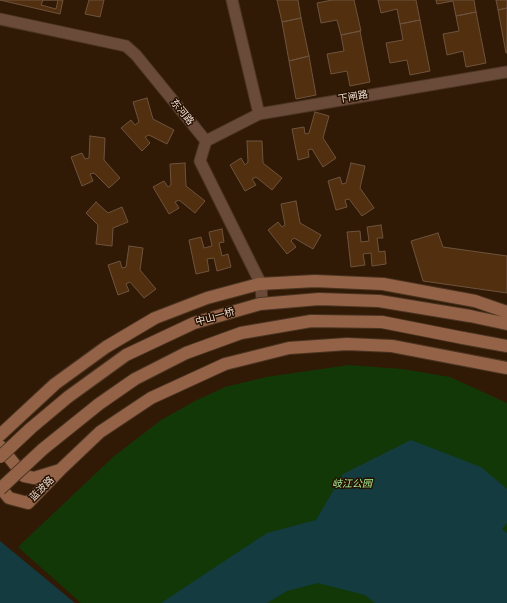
<!DOCTYPE html>
<meta charset="utf-8">
<style>
body{margin:0}
canvas{display:block;background:#301905}
</style>
<canvas width="507" height="603"></canvas>
<script>
const g = document.querySelector('canvas').getContext('2d');
g.lineJoin = 'round';
function fillPath(path, color) { g.fillStyle = color; g.fill(path, 'evenodd'); }
const poly = rows => new Path2D(rows.map(r => 'M' + r).join(''));
function trace(path, color, width, dash) { g.strokeStyle = color; g.lineWidth = width; g.lineCap = dash ? 'butt' : 'round'; g.setLineDash(dash || []); g.stroke(path); }
function write(font, color, halo, rows, align = 'center') {
  g.font = font + ' "Noto Serif","Noto Sans SC",serif'; g.lineWidth = 3; g.setLineDash([]); g.textBaseline = 'middle'; g.strokeStyle = halo; g.fillStyle = color; for (const [text, x, y, turn = 0] of rows) {
    g.save(); g.translate(x, y); g.rotate((+turn || 0) * Math.PI / 180); g.textAlign = isNaN(turn) ? turn : align; if (halo) g.strokeText(text, 0, 0); g.fillText(text, 0, 0); g.restore();
  }
}
const green = poly([
 [349,365,402,369,450,377,507,403,507,603,81,603,18,547,113,457,161,420,195,401,225,387,266,377]
]);
const water = poly([
 [411,440,481,467,507,489,507,523,502,529,507,533,507,603,375,603,365,595,318,583,287,591,267,603,161,603,267,533,316,520,343,474],
 [0,541,75,603,0,603]
]);
const building = poly([
 [0,0,63,0,60,14,0,0],
 [43,0,58,0,56,9,41,5,43,0],
 [89,0,104,0,100,17,85,14,89,0],
 [277,0,298,0,301,18,282,22,277,0],
 [332,0,354,0,361,31,341,35,337,20,321,23,317,3,332,0],
 [378,0,416,0,420,20,400,24,397,9,381,13,378,0],
 [436,0,474,0,476,12,456,16,453,1,437,4,436,0],
 [496,0,507,0,507,8,498,10,496,0],
 [507,8,507,53,506,53,498,10,507,8],
 [476,12,486,63,466,67,463,51,447,55,443,34,459,31,456,16,476,12],
 [301,18,309,56,289,61,282,22,301,18],
 [420,20,430,71,410,75,407,60,390,63,386,43,403,40,400,24,420,20],
 [360,31,370,82,350,86,347,71,331,74,327,54,344,51,341,35,360,31],
 [309,56,316,95,296,99,289,61,309,56],
 [147,98,153,119,174,130,167,144,149,135,145,137,150,143,142,151,121,128,131,120,135,125,139,122,133,102,147,98],
 [315,112,329,116,323,138,336,158,323,167,312,149,308,150,309,157,298,160,292,129,304,127,305,134,309,133,315,112],
 [90,136,105,138,104,160,120,178,109,188,94,173,90,174,93,181,82,186,71,157,82,153,85,159,89,158,90,136],
 [247,141,262,141,263,163,282,178,272,190,256,177,252,179,256,185,245,191,230,165,241,158,245,165,248,162,247,141],
 [185,163,186,186,205,201,195,213,179,200,175,202,179,208,169,214,153,187,164,181,168,187,171,185,170,164,185,163],
 [351,163,365,166,360,188,374,208,362,216,349,199,345,200,347,207,336,210,328,181,340,177,342,184,346,183,351,163],
 [296,201,300,223,321,235,313,249,294,238,291,241,296,247,287,254,268,230,278,222,282,227,285,225,281,204,296,201],
 [96,202,108,213,122,207,128,222,113,228,112,246,96,244,98,225,86,213,96,202],
 [381,225,383,238,377,238,379,252,385,251,386,264,372,266,371,253,363,254,365,265,351,267,347,232,360,231,361,242,369,241,367,227,381,225],
 [222,229,224,242,219,243,222,256,228,254,231,267,217,271,214,258,207,259,209,271,196,274,189,240,201,237,204,248,212,246,209,232,222,229],
 [438,233,443,247,507,256,507,293,423,281,411,241,438,233],
 [129,246,143,248,140,270,156,289,144,298,130,282,126,284,129,291,118,295,108,265,120,261,122,268,126,267,129,246]
]);
const street = poly([
 [232,0,259,114],
 [0,19,126,46,136,55,206,141],
 [206,141,259,114,507,72],
 [206,141,200,161,261,284,262,303]
]);
const secondary = poly([
 [470,316,507,324],
 [463,338,507,346],
 [0,435,55,384,106,347,155,318,207,298,259,284,315,281,383,284,475,301,507,312],
 [0,446,24,476,34,478,60,470,28,503,9,498,0,487],
 [60,470,100,432,151,398,225,364,289,348,347,344,392,346,507,368]
]);
const secondaryBridge = poly([
 [0,457,31,428,68,397,126,355,194,323,260,304,319,299,379,301,470,316],
 [0,489,43,449,99,404,135,379,186,353,241,333,311,321,382,322,463,338]
]);
const streetNames = [
 ["下闸路",353,97,-10],
 ["东河路",182,112,51],
 ["中山一桥",215,317,-16],
 ["蓝波路",42,489,-45]
];
const parkNames = [
 ["岐江公园",352,484]
];
fillPath(green, '#123808');
fillPath(water, '#133b40');
fillPath(building, '#52300f');
trace(building, '#6d533d', 1);
trace(street, '#4b3522', 13);
trace(secondary, '#4b3522', 14);
trace(street, '#6a4b3a', 11);
trace(secondary, '#946347', 12);
trace(secondaryBridge, '#4b3522', 14, []);
trace(secondaryBridge, '#946347', 12);
write('10px', '#f0e0d4', '#261000', streetNames);
write('italic 10px', '#a4ee93', '#261000', parkNames);
</script>
